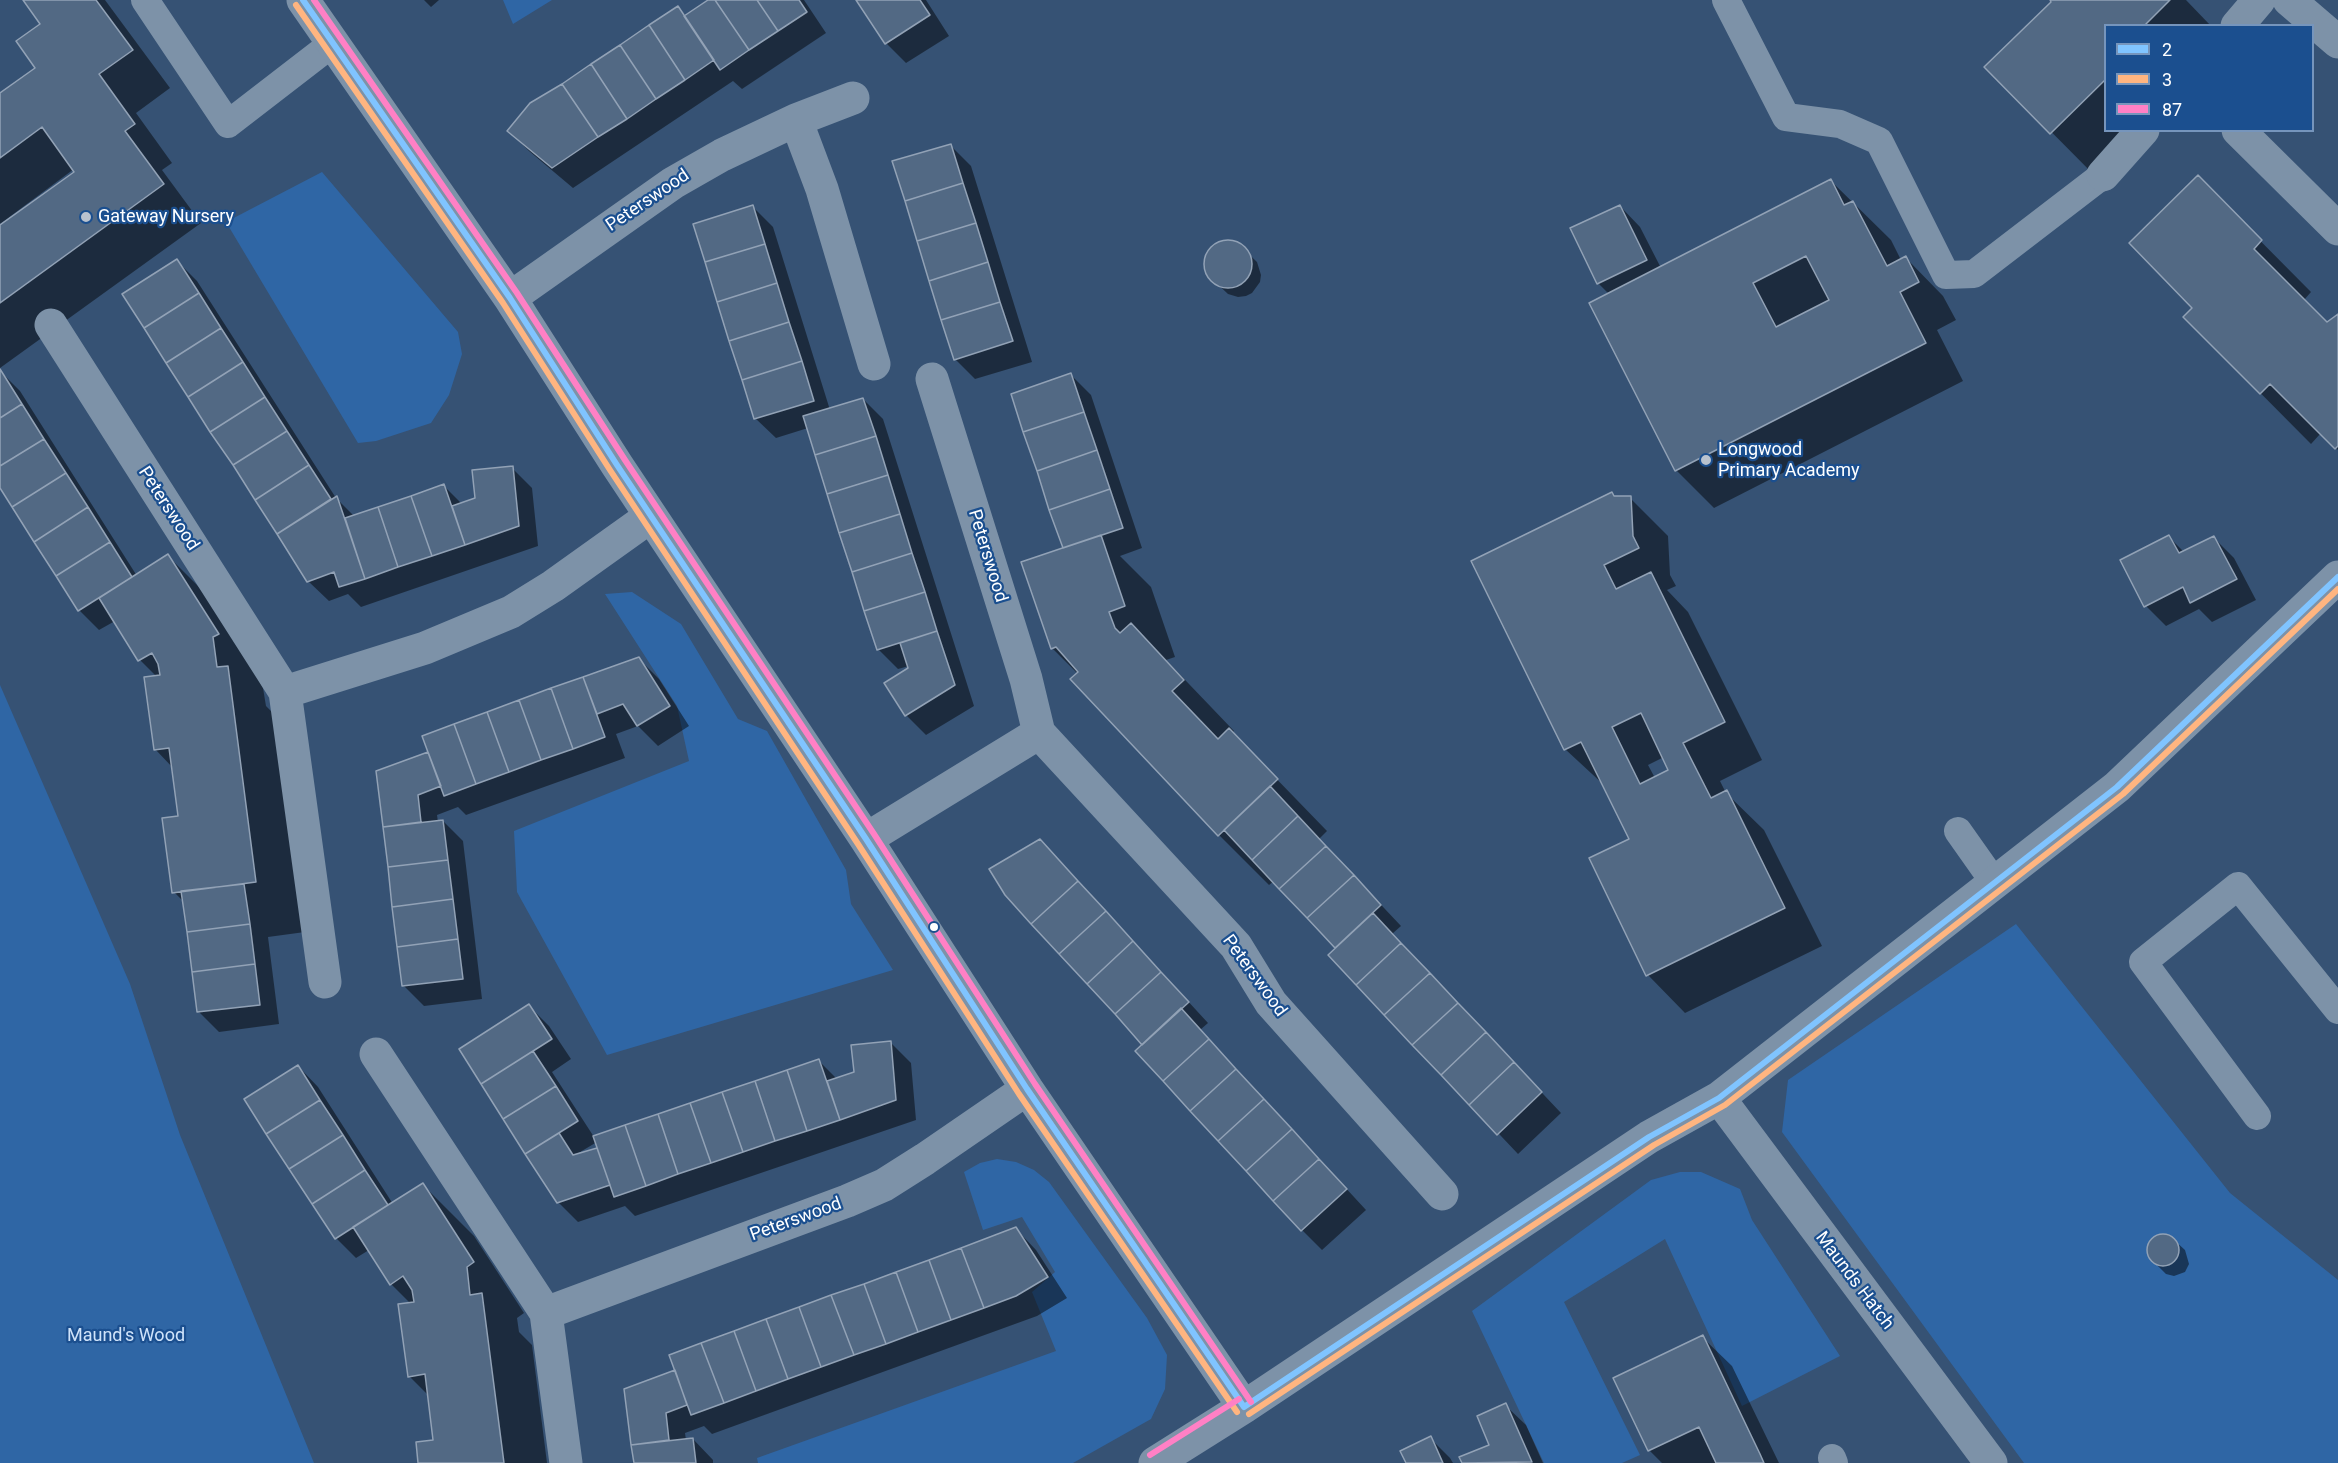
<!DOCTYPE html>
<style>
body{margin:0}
#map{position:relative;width:2338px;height:1463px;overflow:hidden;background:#365274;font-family:Roboto,sans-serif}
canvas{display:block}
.legend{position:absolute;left:2104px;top:24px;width:210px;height:108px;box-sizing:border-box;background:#1b4f8f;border:2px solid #7695bc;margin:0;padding:8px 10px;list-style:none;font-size:18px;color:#fff}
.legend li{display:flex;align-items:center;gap:12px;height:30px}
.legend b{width:30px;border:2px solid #7695bc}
</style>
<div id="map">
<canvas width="2338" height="1463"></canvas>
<ul class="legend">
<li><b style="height:8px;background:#80c4ff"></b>2</li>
<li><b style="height:8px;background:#ffb580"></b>3</li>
<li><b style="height:8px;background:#ff80c5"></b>87</li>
</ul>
</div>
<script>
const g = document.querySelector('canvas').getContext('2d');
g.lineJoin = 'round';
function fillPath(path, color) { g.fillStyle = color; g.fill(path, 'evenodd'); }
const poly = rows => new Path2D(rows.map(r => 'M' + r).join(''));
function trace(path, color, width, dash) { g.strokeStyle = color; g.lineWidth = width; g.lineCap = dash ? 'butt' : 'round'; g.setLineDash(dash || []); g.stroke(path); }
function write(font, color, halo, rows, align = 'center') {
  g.font = font + ' Roboto,sans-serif'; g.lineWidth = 4.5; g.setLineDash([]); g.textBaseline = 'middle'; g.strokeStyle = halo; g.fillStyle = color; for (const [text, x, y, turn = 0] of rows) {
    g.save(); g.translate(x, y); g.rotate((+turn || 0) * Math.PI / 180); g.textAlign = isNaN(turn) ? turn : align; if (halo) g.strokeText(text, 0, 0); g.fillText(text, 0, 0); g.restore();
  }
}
const green = poly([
 [503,0,552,0,513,24],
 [322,172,458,332,462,354,449,395,431,423,376,441,358,443,226,222],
 [632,592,681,624,738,719,767,731,846,870,851,904,893,970,607,1055,517,892,514,831,689,761,677,706,605,594],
 [0,685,130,984,180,1135,314,1463,0,1463],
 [2016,924,2230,1193,2338,1280,2338,1463,2024,1463,1782,1132,1788,1080],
 [997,1159,1016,1162,1034,1170,1049,1182,1147,1318,1167,1355,1165,1389,1151,1419,1073,1463,758,1463,757,1458,1056,1351,1032,1292,1055,1272,1022,1217,983,1230,964,1172,980,1163],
 [1680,1172,1701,1172,1740,1189,1752,1220,1840,1356,1742,1406,1665,1239,1564,1302,1640,1455,1622,1463,1544,1463,1472,1311,1651,1180]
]);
const shadow = poly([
 [24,0,105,0,170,88,136,113,172,163,162,170,201,223,0,368,0,227,76,173,74,169,0,224,0,95,37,68,42,24],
 [424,0,439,0,431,7],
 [711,0,804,0,826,33,742,89,733,81,573,188,529,151,509,131,678,8,686,16],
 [857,0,926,0,949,36,906,63,886,43],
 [2052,0,2186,0,2211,26,2106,26,2106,130,2154,130,2102,183,1987,67,2053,2],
 [951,146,971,166,1032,362,975,379,955,359],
 [2198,178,2311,292,2304,300,2327,324,2338,316,2338,450,2321,433,2311,444,2185,317,2195,308],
 [1831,181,1891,240,1901,260,1906,258,1943,296,1956,320,1937,330,1963,381,1714,508,1676,470,1609,294,1599,284,1572,229,1620,206,1640,227,1661,268],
 [753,207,773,227,830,410,863,399,883,419,974,706,926,735,906,715,909,666,898,669,878,649,808,428,776,438,755,418],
 [1229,242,1237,243,1257,262,1261,275,1260,282,1252,293,1246,296,1238,297,1228,294,1209,276,1205,263,1207,255,1215,246],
 [177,261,197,281,336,498,355,517,444,486,462,504,477,499,512,468,532,488,538,546,361,607,348,594,329,601,308,581,124,294],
 [0,371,20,391,137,576,168,556,218,606,263,688,266,706,278,718,305,932,268,937,279,1024,219,1032,199,1012,185,903,174,892,180,817,173,768,155,749,157,677,140,660,115,621,99,630,79,610,0,486],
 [1071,375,1091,395,1142,548,1120,556,1151,587,1175,657,1166,660,1234,731,1232,733,1327,831,1319,839,1401,926,1392,934,1561,1113,1518,1154,1330,955,1338,949,1274,881,1269,885,1219,835,1078,674,1052,648,1064,549],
 [1615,497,1630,498,1668,536,1670,575,1676,586,1667,590,1688,612,1762,760,1720,781,1726,793,1764,830,1822,946,1685,1013,1648,975,1631,839,1605,786,1565,749],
 [1664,757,1670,770,1655,778,1648,765],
 [2169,537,2184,552,2214,538,2234,558,2256,600,2212,622,2199,609,2166,626,2146,606],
 [638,658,659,679,689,726,658,746,638,726,616,734,625,758,466,815,458,807,437,815,438,822,443,821,463,841,482,999,424,1006,404,986,378,772,430,753,424,737],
 [1060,862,1208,1023,1200,1030,1366,1210,1322,1250,1302,1230,1144,1045],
 [529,1006,549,1026,571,1059,552,1072,594,1137,819,1061,837,1079,855,1074,890,1042,911,1063,916,1120,635,1216,625,1206,578,1222,558,1202,461,1049],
 [597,1142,599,1149,576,1156,575,1155],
 [298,1066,318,1087,393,1204,423,1185,474,1236,524,1313,517,1318,519,1332,532,1345,547,1463,420,1463,435,1441,429,1396,409,1376,411,1304,391,1284,369,1250,356,1258,336,1238],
 [1016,1229,1036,1250,1067,1298,1037,1316,712,1434,704,1426,685,1433,686,1440,693,1439,713,1460,713,1463,635,1463,626,1390,676,1371],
 [2163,1235,2174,1240,2185,1250,2189,1264,2185,1272,2174,1276,2166,1274,2152,1260,2148,1250,2152,1240],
 [1702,1337,1732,1366,1779,1463,1662,1463,1649,1450],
 [1505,1405,1526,1425,1543,1463,1464,1463,1461,1458,1491,1446],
 [1430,1438,1450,1458,1453,1463,1408,1463]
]);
const building = poly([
 [23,0,96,0,133,50,99,74,135,124,125,131,164,184,0,303,0,225,74,172,42,127,0,158,0,93,35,68,16,41,40,24,23,0],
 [708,0,715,0,749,50,720,70,684,16,708,0],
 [715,0,757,0,778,31,749,50,715,0],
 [757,0,799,0,807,12,778,31,757,0],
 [856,0,920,0,930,15,885,44,856,0],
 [2050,0,2170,0,2144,26,2106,26,2106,79,2050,134,1984,67,2051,2,2050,0],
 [678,6,714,60,685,80,649,25,678,6],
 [649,25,685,80,656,99,620,45,649,25],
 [620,45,656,99,627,119,591,64,620,45],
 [591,64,627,119,598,137,562,84,591,64],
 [562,84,598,137,552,168,507,131,530,103,562,84],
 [951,144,963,183,905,201,892,161,951,144],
 [2198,175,2262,240,2254,249,2327,322,2338,314,2338,446,2335,449,2270,384,2260,394,2183,317,2192,308,2129,243,2198,175],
 [1831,179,1844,205,1853,201,1887,266,1906,256,1919,282,1900,292,1926,343,1675,471,1589,303,1831,179],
 [1806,256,1829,300,1776,327,1753,283,1806,256],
 [963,183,976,223,917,241,905,201,963,183],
 [753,205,765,244,705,262,693,224,753,205],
 [1620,205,1647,260,1597,284,1570,228,1620,205],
 [976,223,988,262,929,281,917,241,976,223],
 '1204 264a24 24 0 1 1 48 0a24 24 0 1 1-48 0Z',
 [765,244,777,283,717,302,705,262,765,244],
 [177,259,199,293,144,328,122,294,177,259],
 [988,262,1000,302,941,320,929,281,988,262],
 [777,283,789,322,729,341,717,302,777,283],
 [199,293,221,328,166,363,144,328,199,293],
 [1000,302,1013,341,954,360,941,320,1000,302],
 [789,322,802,361,742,380,729,341,789,322],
 [221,328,243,362,188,397,166,363,221,328],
 [802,361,814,401,754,419,742,380,802,361],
 [243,362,265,397,210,432,188,397,243,362],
 [0,369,22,404,0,418,0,369],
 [1071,373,1084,412,1023,432,1011,394,1071,373],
 [265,397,287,431,233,465,210,432,265,397],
 [863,398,876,436,815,455,803,416,863,398],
 [22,404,44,439,0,466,0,418,22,404],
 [1084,412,1097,450,1037,471,1023,432,1084,412],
 [287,431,309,465,255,500,233,465,287,431],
 [876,436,888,475,827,494,815,455,876,436],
 [44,439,66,473,12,507,0,488,0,466,44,439],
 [1097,450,1110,489,1049,510,1037,471,1097,450],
 [309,465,331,499,277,534,255,500,309,465],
 [513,466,519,526,465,545,452,506,475,498,472,470,513,466],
 [66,473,88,507,34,542,12,507,66,473],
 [888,475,900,514,839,533,827,494,888,475],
 [444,484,465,545,432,556,411,496,444,484],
 [1110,489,1123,528,1063,548,1049,510,1110,489],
 [1612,492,1614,496,1631,496,1633,536,1639,548,1604,565,1616,589,1651,572,1725,722,1683,743,1711,798,1727,790,1785,908,1646,976,1589,858,1629,839,1581,742,1564,750,1471,561,1612,492],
 [1641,713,1668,770,1640,784,1612,727,1641,713],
 [337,496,365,579,339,587,334,572,307,582,277,534,337,496],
 [411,496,432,556,398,567,378,507,411,496],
 [88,507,110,542,56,576,34,542,88,507],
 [378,507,398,567,365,579,345,518,378,507],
 [900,514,912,553,852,572,839,533,900,514],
 [1101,535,1125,606,1109,612,1115,628,1120,633,1131,623,1184,680,1172,691,1218,739,1229,728,1278,779,1218,836,1070,679,1078,672,1056,647,1051,649,1021,562,1101,535],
 [2169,535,2179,553,2214,536,2237,579,2190,603,2183,587,2144,607,2120,560,2169,535],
 [110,542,132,577,78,611,56,576,110,542],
 [912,553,925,592,864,611,852,572,912,553],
 [168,554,219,634,213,637,217,667,228,666,256,882,172,893,162,818,178,816,169,748,154,750,144,677,160,675,158,664,152,653,138,661,99,598,168,554],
 [925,592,937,631,877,650,864,611,925,592],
 [937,631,955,685,905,716,884,683,908,668,900,643,937,631],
 [639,657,670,706,637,726,623,704,597,714,583,677,639,657],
 [583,677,605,737,573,749,551,688,583,677],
 [551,688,573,749,541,760,519,700,551,688],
 [519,700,541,760,509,772,487,712,519,700],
 [487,712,509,772,476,784,454,724,487,712],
 [454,724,476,784,444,796,422,736,454,724],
 [428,752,441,786,418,795,421,822,383,827,376,771,428,752],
 [1270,786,1298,816,1252,860,1224,830,1270,786],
 [1298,816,1326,846,1279,889,1252,860,1298,816],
 [443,820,448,860,388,867,383,827,443,820],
 [1040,839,1078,881,1031,924,1005,895,989,869,1040,839],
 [1326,846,1354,875,1307,918,1279,889,1326,846],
 [448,860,453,899,392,907,388,867,448,860],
 [1354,875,1381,905,1335,948,1307,918,1354,875],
 [1078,881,1106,911,1059,954,1031,924,1078,881],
 [244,884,250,924,187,932,181,891,244,884],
 [453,899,458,939,397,947,392,907,453,899],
 [1106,911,1133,941,1087,984,1059,954,1106,911],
 [1373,913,1401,943,1356,985,1328,955,1373,913],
 [250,924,255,964,192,972,187,932,250,924],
 [458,939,463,979,402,986,397,947,458,939],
 [1133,941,1161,972,1115,1014,1087,984,1133,941],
 [1401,943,1430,973,1384,1015,1356,985,1401,943],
 [255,964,260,1005,197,1012,192,972,255,964],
 [1161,972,1189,1002,1142,1045,1115,1014,1161,972],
 [1430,973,1458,1003,1412,1045,1384,1015,1430,973],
 [1458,1003,1486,1032,1441,1075,1412,1045,1458,1003],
 [529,1004,552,1039,481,1084,459,1049,529,1004],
 [1181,1008,1209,1039,1163,1081,1135,1051,1181,1008],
 [1486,1032,1514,1062,1469,1105,1441,1075,1486,1032],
 [1209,1039,1236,1069,1190,1111,1163,1081,1209,1039],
 [891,1041,896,1100,840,1120,827,1081,854,1072,851,1045,891,1041],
 [533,1051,556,1086,503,1119,481,1084,533,1051],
 [819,1059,840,1120,807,1131,787,1070,819,1059],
 [1514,1062,1542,1092,1497,1135,1469,1105,1514,1062],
 [298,1065,320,1100,266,1134,244,1099,298,1065],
 [1236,1069,1264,1099,1218,1141,1190,1111,1236,1069],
 [787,1070,807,1131,775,1141,755,1081,787,1070],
 [755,1081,775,1141,743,1152,722,1092,755,1081],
 [556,1086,578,1121,525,1154,503,1119,556,1086],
 [722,1092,743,1152,711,1163,690,1103,722,1092],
 [1264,1099,1292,1129,1246,1171,1218,1141,1264,1099],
 [320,1100,343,1135,289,1169,266,1134,320,1100],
 [690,1103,711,1163,678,1174,658,1114,690,1103],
 [658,1114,678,1174,646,1186,625,1125,658,1114],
 [625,1125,646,1186,614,1197,593,1136,625,1125],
 [1292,1129,1319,1159,1273,1201,1246,1171,1292,1129],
 [559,1133,573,1155,597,1148,610,1185,557,1203,525,1154,559,1133],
 [343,1135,365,1170,312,1204,289,1169,343,1135],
 [1319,1159,1347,1189,1301,1231,1273,1201,1319,1159],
 [365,1170,388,1205,335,1239,312,1204,365,1170],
 [423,1183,474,1262,467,1267,470,1295,482,1293,504,1463,418,1463,416,1442,433,1440,425,1374,408,1377,398,1304,414,1302,412,1290,403,1276,390,1285,353,1227,423,1183],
 [1016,1227,1048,1277,1016,1296,984,1308,961,1248,1016,1227],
 '2147 1250a16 16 0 1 1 32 0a16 16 0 1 1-32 0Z',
 [961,1248,984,1308,951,1320,929,1260,961,1248],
 [929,1260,951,1320,918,1332,896,1272,929,1260],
 [896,1272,918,1332,886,1344,864,1284,896,1272],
 [864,1284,886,1344,854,1355,831,1295,864,1284],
 [831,1295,854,1355,821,1367,799,1307,831,1295],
 [799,1307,821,1367,788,1379,766,1319,799,1307],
 [766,1319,788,1379,756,1391,734,1331,766,1319],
 [734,1331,756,1391,724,1403,701,1343,734,1331],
 [1703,1335,1760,1454,1764,1463,1716,1463,1699,1427,1648,1451,1613,1378,1703,1335],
 [701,1343,724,1403,691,1415,669,1355,701,1343],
 [675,1370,687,1405,666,1413,669,1440,631,1445,624,1389,675,1370],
 [1506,1403,1532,1462,1462,1463,1459,1457,1489,1445,1477,1416,1506,1403],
 [1431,1436,1443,1463,1406,1463,1400,1451,1431,1436],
 [693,1438,696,1463,634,1463,631,1445,693,1438]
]);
const service = poly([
 [145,0,228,124,333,43],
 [1726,0,1786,117,1840,124,1879,141,1946,275,1974,274,2103,175],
 [1958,831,1994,882],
 [2257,1116,2143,962,2238,886,2338,1010],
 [1832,1458,1834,1463]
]);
const minor = poly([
 [303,0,510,298,617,465,866,839,1027,1089,1244,1407],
 [2289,0,2338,42],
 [2237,26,2259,0],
 [796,120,822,189,874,364],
 [2238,130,2338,229],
 [2103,175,2143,130],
 [510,298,673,183,722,155,796,120,853,98],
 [51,325,285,692,425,648,511,612,553,586,651,516],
 [932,379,1026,679,1039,733,1236,946,1271,1003,1442,1194],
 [285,692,325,982],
 [866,839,1039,733],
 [376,1054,546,1313,566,1463],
 [1719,1098,1991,1463],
 [546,1313,847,1201,884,1185,925,1159,1027,1089],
 [1155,1463,1244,1407,1649,1137,1719,1098,2117,787,2338,577]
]);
const bus1 = poly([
 [303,0,510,298,617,465,866,839,1027,1089,1244,1407],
 [1244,1407,1649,1137,1719,1098,2117,787,2338,577]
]);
const bus2 = poly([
 [296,5,503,303,610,470,858,844,1019,1094,1237,1412],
 [1249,1414,1654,1145,1725,1105,2123,794,2338,589]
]);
const bus3 = poly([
 [314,0,517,293,625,460,874,834,1035,1084,1251,1402],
 [1150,1455,1239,1399]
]);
const markers = [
 [86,217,6,"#b9c2ce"],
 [1706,460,6,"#b9c2ce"],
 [934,927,5,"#fff"]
];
const streetNames = [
 ["Peterswood",648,201,-34],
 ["Peterswood",168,509,57],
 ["Peterswood",987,556,73],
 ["Peterswood",1254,976,54],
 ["Peterswood",796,1220,-20],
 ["Maunds Hatch",1854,1281,53]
];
const poiNames = [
 ["Gateway Nursery",98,217],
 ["Longwood",1718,450],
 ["Primary Academy",1718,471]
];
const parkNames = [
 ["Maund's Wood",126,1336]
];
fillPath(green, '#2f66a5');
fillPath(shadow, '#0007');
fillPath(building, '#526984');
trace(building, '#92a2b6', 1.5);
trace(service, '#7d92a8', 28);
trace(minor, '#7d92a8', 33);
trace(bus1, '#80c4ff', 6);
trace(bus2, '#ffb580', 6);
trace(bus3, '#ff80c5', 6);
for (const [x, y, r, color] of markers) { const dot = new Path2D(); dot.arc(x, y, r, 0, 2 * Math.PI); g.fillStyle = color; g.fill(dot); trace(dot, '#1b4f8f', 2); }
write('18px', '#fff', '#1b4f8f', streetNames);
write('18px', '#fff', '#1b4f8f', poiNames, 'left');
write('18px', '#cfe3fa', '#1b4f8f', parkNames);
</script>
